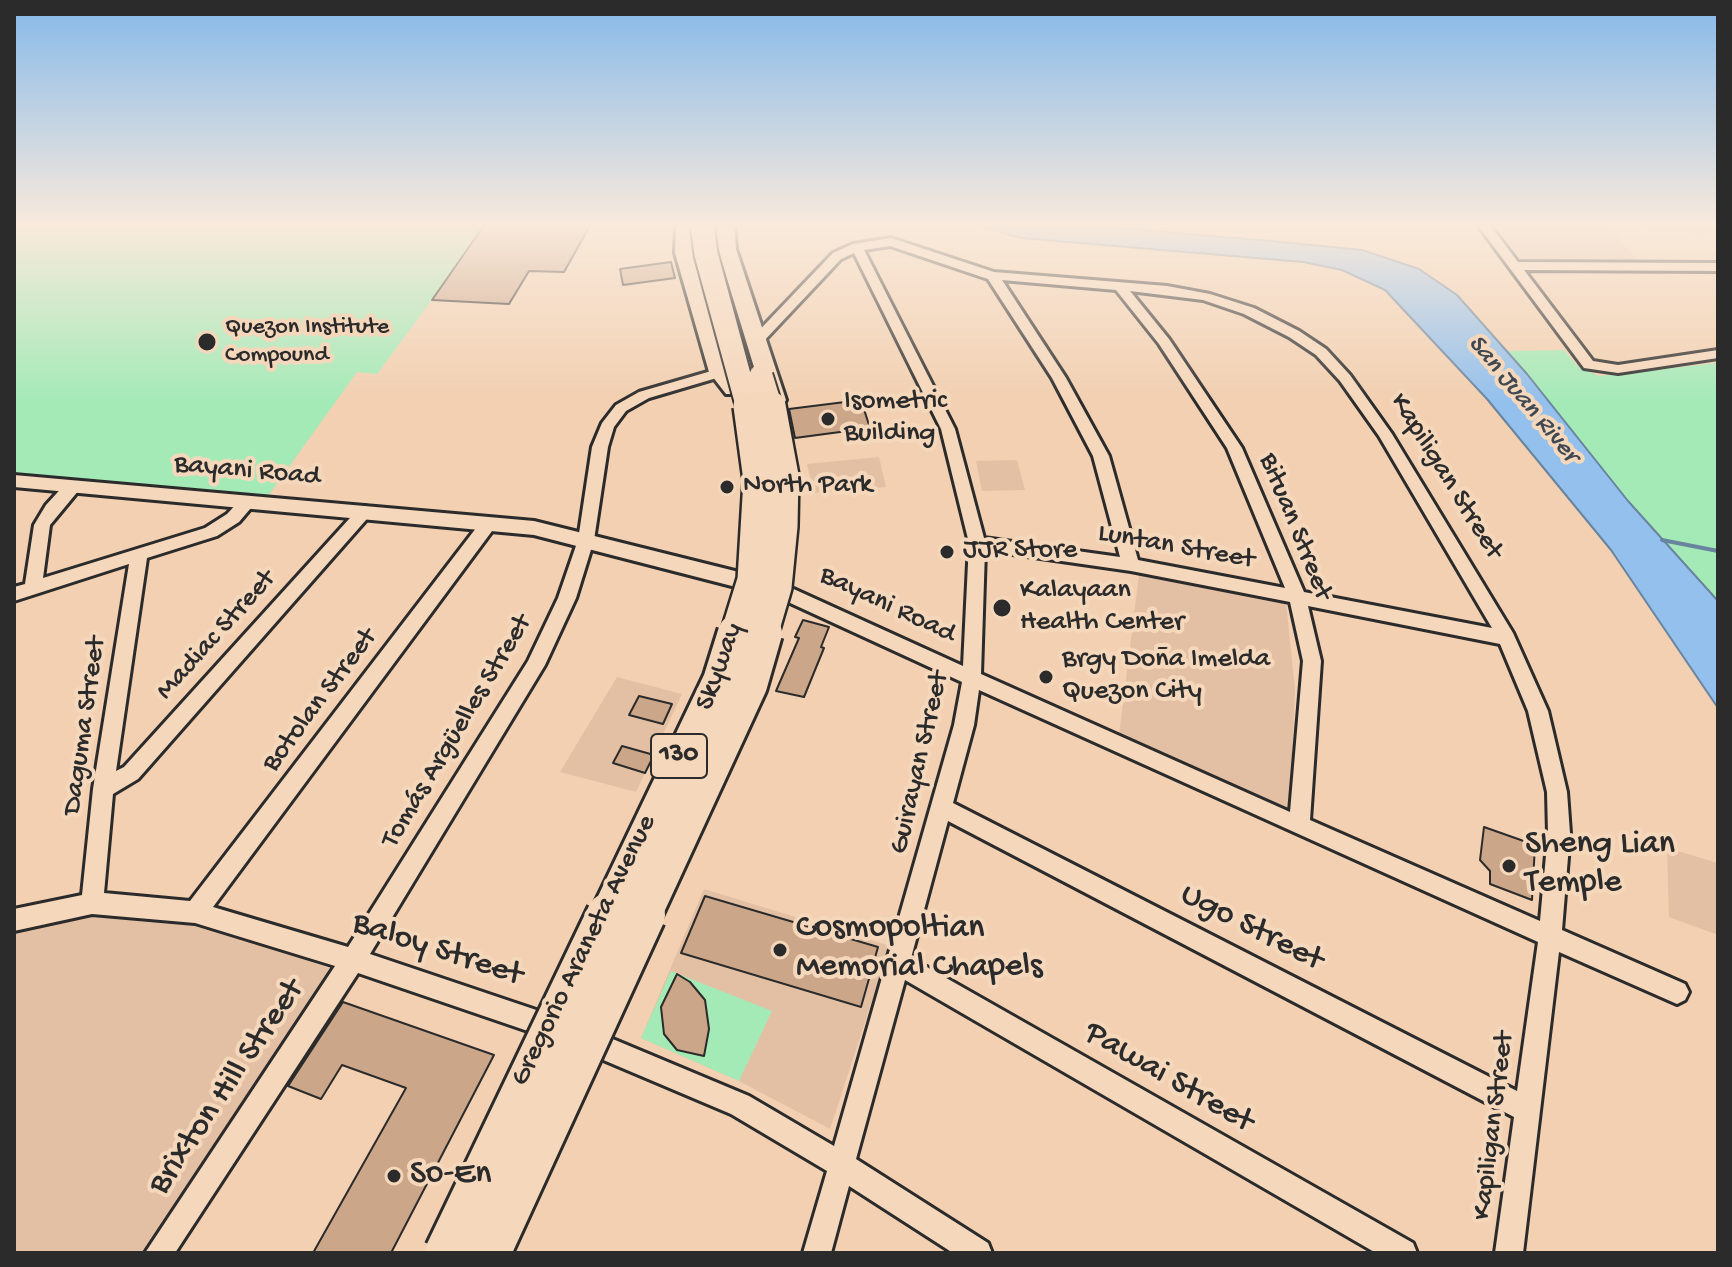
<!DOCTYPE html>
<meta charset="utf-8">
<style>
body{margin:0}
#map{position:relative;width:1732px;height:1267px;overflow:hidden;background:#f2d0b1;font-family:"Gochi Hand",sans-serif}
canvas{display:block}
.frame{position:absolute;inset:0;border:16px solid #2b2b2b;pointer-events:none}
</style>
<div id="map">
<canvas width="1732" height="1267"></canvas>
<div class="frame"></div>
</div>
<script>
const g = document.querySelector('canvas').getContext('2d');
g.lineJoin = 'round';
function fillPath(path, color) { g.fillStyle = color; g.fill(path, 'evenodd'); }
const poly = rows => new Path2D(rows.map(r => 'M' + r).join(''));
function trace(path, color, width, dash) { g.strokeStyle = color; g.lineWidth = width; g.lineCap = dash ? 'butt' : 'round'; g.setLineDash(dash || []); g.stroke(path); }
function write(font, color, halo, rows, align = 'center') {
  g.font = font + ' "Gochi Hand",sans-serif'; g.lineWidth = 8; g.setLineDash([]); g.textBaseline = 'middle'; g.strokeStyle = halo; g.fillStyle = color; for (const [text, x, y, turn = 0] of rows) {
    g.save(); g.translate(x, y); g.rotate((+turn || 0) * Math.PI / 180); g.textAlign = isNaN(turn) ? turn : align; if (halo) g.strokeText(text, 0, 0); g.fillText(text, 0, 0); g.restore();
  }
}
const built = poly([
 [1495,224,1605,224,1642,264,1526,264],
 [1641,224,1717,224,1718,234,1649,232],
 [879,457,886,487,814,493,807,464],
 [1017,460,1025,490,982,491,976,461],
 [1139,574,1286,602,1295,689,1290,810,1119,735],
 [617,677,682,694,636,792,560,772],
 [1667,848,1718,863,1718,935,1669,917],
 [704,889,890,946,830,1129,739,1081,641,1038],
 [88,911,198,920,339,972,151,1253,14,1253,14,932,57,916]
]);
const green = poly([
 [14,224,488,224,377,374,357,372,265,500,14,477],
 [1564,350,1577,366,1599,376,1718,363,1718,601,1628,501,1506,351],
 [671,971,772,1011,739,1081,641,1038]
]);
const water = poly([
 [972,224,1069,224,1272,241,1362,250,1419,269,1457,295,1527,374,1628,501,1718,601,1718,708,1611,550,1487,399,1385,290,1342,270,1303,262,1021,238,972,224]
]);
const stream = poly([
 [1662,540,1718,551]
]);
const building = poly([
 [485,224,591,224,564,272,529,271,509,304,432,300,485,224],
 [671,262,675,278,623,285,620,269,671,262],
 [861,400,870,428,795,438,789,409,861,400],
 [803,620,829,627,821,647,824,648,804,697,776,691,799,638,795,637,803,620],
 [639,696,672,704,663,724,629,715,639,696],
 [622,746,654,755,645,773,613,763,622,746],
 [1484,827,1535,845,1532,900,1490,884,1490,871,1480,860,1484,827],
 [705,896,878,947,861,1007,681,953,705,896],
 [677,974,690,982,705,1000,709,1029,704,1056,677,1050,664,1034,661,1007,677,974],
 [343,1002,494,1055,391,1253,313,1253,406,1088,342,1065,321,1099,288,1086,343,1002]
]);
const minor = poly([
 [1477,224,1489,224,1518,262,1718,263,1718,271,1524,270,1593,361,1618,365,1718,350,1718,358,1618,373,1584,368,1477,224],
 [891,238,994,272,1167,286,1210,294,1254,308,1299,331,1326,349,1350,375,1392,434,1513,633,1548,711,1567,792,1570,833,1562,930,1685,984,1689,992,1685,1000,1677,1004,1559,952,1523,1253,1495,1253,1514,1117,948,821,911,958,1413,1243,1417,1253,1376,1253,905,980,856,1159,988,1243,992,1253,953,1253,849,1186,831,1253,803,1253,827,1171,731,1114,575,1048,572,1039,575,1030,584,1027,749,1096,834,1146,954,725,962,682,775,596,772,591,781,585,787,586,963,666,969,543,941,429,854,253,841,259,761,344,756,345,749,341,833,253,853,244,891,238],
 [890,246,988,279,1052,378,1093,456,1120,557,984,538,955,429,864,250,890,246],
 [1002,280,1116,290,1159,344,1227,448,1285,588,1138,560,1109,456,1066,378,1002,280],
 [1130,291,1203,300,1244,314,1289,337,1316,355,1340,381,1379,436,1492,628,1304,592,1242,448,1169,339,1130,291],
 [985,550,1131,571,1290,602,1303,661,1290,812,981,674,985,550],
 [1308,606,1500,644,1528,711,1547,792,1548,833,1540,921,1310,820,1321,661,1308,606],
 [979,690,1538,942,1517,1091,953,803,974,725,979,690],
 [732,365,737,366,737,372,649,398,626,411,614,427,608,447,594,540,576,598,545,665,370,954,566,1020,569,1029,566,1038,557,1041,358,973,175,1253,145,1253,335,966,195,923,92,914,14,931,14,909,82,895,93,789,129,564,14,601,14,587,25,584,34,525,46,505,67,482,79,482,81,486,79,490,50,525,43,578,205,528,227,514,242,498,248,497,256,502,239,522,217,536,147,558,116,771,124,767,359,508,365,506,373,512,138,779,113,794,104,893,190,901,483,519,495,519,497,523,495,527,213,907,348,947,528,661,558,598,578,540,592,447,602,423,616,405,639,392,732,365]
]);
const tertiary = poly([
 [14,475,534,521,763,578,770,580,774,586,770,592,763,594,534,535,14,487,14,475]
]);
const primary = poly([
 [716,224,734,224,736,249,786,400,783,405,775,407,767,405,764,400,718,249,716,224]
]);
const motorway = poly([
 [676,224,696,224,697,253,733,370,748,389,744,394,726,394,709,372,675,253,676,224]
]);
const motorwayBridgeFar3 = poly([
 [702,224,706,254,748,408],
 [761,376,771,408]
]);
const motorwayBridgeFar2 = poly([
 [735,635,752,580,758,480,748,406],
 [763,635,777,587,783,526,784,476,771,406]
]);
const motorwayBridgeFar1 = poly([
 [608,917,721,681,736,633],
 [642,917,749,685,764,633]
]);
const motorwayBridge = poly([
 [447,1253,609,915],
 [488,1253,643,915]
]);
const markers = [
 [207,342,10,"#2b2b2b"],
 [828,419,8,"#2b2b2b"],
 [727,487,8,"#2b2b2b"],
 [947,552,8,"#2b2b2b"],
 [1002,608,10,"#2b2b2b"],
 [1046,677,8,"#2b2b2b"],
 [1509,866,8,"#2b2b2b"],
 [780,950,8,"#2b2b2b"],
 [394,1176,8,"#2b2b2b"]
];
const farPoinames = [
 ["Quezon Institute",225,328],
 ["Compound",225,356]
];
const farWaternames = [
 ["San Juan River",1522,400,50]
];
const shields = [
 [679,756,56]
];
const shieldNames = [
 ["130",679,756]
];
const poiNames = [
 ["Isometric",844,403],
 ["Building",844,435],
 ["North Park",743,487],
 ["JJR Store",963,552],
 ["Kalayaan",1020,592],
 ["Health Center",1020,624],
 ["Brgy Doña Imelda",1062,661],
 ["Quezon City",1062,693]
];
const streetNames = [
 ["Bayani Road",247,472,5],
 ["Kapiligan Street",1445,477,58],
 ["Bituan Street",1294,527,68],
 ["Luntan Street",1176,548,10],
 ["Bayani Road",887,606,25],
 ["Madiac Street",217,636,-48],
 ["Skyway",721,667,-70],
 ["Botolan Street",321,701,-53],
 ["Daguma Street",86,726,-82],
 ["Tomás Argüelles Street",458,732,-59],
 ["Guirayan Street",921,763,-77],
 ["Gregorio Araneta Avenue",585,951,-64],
 ["Kapiligan Street",1495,1126,-83]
];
const nearPoinames = [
 ["Sheng Lian",1525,846],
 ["Temple",1525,885],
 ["Cosmopoltian",796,930],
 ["Memorial Chapels",796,969],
 ["So-En",410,1176]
];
const nearStreetnames = [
 ["Ugo Street",1251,929,27],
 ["Baloy Street",437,951,18],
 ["Pawai Street",1168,1079,30],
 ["Brixton Hill Street",228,1088,-56]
];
fillPath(built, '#e3c0a3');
fillPath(green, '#a4eab7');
fillPath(water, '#93c0ec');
trace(water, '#69849f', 2);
trace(stream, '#69849f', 4);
fillPath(building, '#cca689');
trace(building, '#2b2b2b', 2);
trace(minor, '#2b2b2b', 6);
trace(tertiary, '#2b2b2b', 6);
trace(primary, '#2b2b2b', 6);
trace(motorway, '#2b2b2b', 6);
fillPath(minor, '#f5d7bb');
fillPath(tertiary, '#f5d7bb');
fillPath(primary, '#f5d7bb');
fillPath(motorway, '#f5d7bb');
trace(motorwayBridgeFar3, '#2b2b2b', 27, []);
trace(motorwayBridgeFar2, '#2b2b2b', 34, []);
trace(motorwayBridgeFar1, '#2b2b2b', 42, []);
trace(motorwayBridge, '#2b2b2b', 50, []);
trace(motorwayBridgeFar3, '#f5d7bb', 23);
trace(motorwayBridgeFar2, '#f5d7bb', 29);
trace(motorwayBridgeFar1, '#f5d7bb', 36);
trace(motorwayBridge, '#f5d7bb', 44);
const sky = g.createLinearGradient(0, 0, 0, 402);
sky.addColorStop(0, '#86b9ea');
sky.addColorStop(0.56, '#f9eadc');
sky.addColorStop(1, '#f9eadc00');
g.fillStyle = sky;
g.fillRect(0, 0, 1732, 402);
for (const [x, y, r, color] of markers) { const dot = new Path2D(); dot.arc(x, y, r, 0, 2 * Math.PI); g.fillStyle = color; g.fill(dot); trace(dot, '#f5d7bb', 3); }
write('24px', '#2b2b2b', '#f5d7bb', farPoinames, 'left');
write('italic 26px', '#404952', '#f5d7bb', farWaternames);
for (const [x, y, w] of shields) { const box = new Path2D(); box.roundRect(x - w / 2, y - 22, w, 44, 6); g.fillStyle = '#f5d7bb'; g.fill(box); trace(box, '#2b2b2b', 2); }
write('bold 26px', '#2b2b2b', null, shieldNames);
write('28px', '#2b2b2b', '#f5d7bb', poiNames, 'left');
write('28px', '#2b2b2b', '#f5d7bb', streetNames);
write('34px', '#2b2b2b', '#f5d7bb', nearPoinames, 'left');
write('34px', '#2b2b2b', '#f5d7bb', nearStreetnames);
</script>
